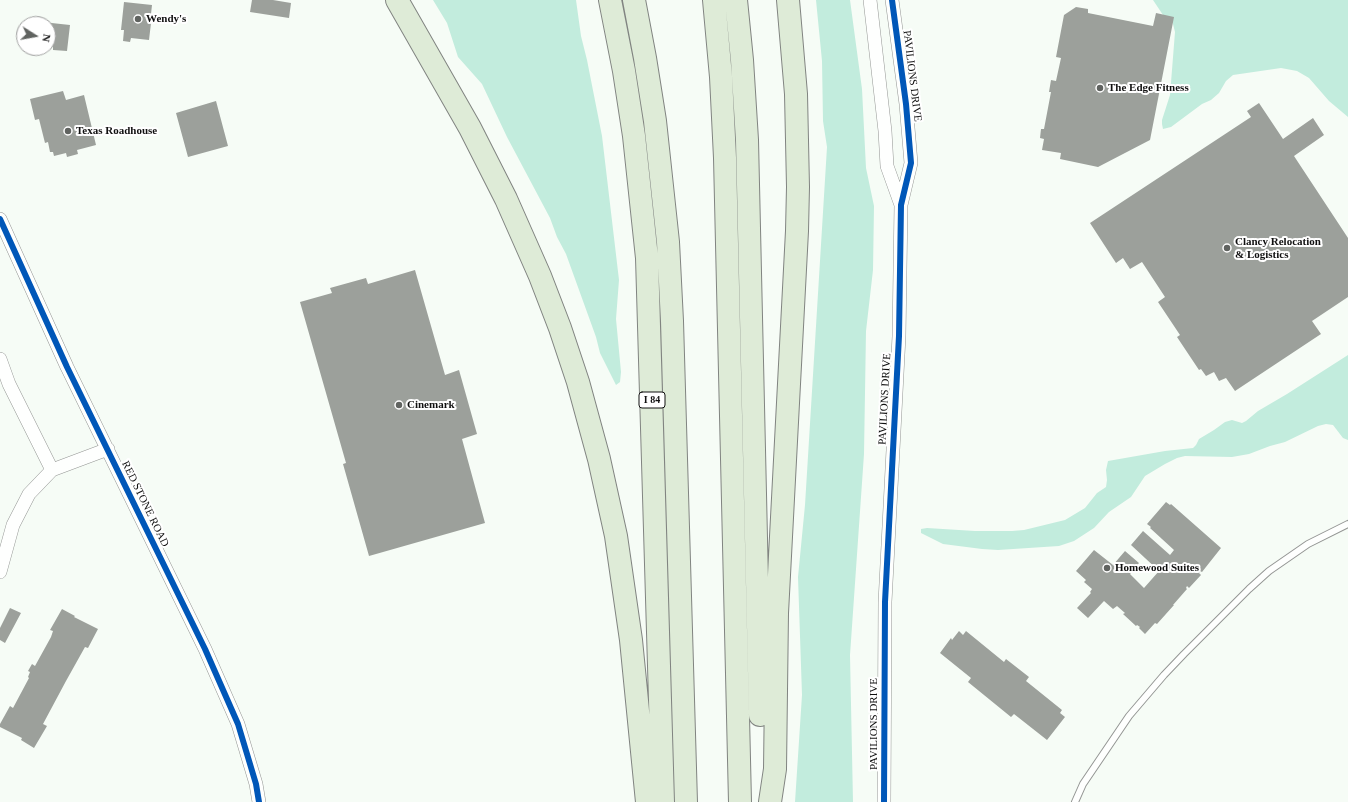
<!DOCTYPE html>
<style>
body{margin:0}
#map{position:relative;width:1348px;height:802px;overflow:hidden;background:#f6fcf6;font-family:Georgia,serif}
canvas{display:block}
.north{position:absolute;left:16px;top:16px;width:40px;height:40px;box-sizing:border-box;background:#fff;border:1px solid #9f9f9f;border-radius:50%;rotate:101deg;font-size:11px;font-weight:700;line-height:16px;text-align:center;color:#101010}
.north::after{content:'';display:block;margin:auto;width:14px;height:18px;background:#606360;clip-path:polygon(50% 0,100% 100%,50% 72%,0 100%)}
</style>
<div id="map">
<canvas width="1348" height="802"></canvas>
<div class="north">N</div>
</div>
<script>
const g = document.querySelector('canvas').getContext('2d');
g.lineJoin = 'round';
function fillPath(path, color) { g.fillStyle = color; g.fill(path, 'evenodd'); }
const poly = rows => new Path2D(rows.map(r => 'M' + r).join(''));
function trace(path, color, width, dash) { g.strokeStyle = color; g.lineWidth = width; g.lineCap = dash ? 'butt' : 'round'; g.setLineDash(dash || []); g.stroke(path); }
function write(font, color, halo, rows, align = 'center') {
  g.font = font + ' Georgia,serif'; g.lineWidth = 4; g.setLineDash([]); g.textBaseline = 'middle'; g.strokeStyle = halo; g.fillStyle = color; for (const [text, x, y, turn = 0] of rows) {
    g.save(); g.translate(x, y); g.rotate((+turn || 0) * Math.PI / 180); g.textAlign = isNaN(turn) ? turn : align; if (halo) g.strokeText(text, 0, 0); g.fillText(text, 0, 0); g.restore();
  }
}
const forest = poly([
 [433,0,576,0,581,36,587,60,602,136,619,280,616,319,621,372,620,382,616,385,600,353,596,337,566,254,557,237,550,218,507,137,482,84,458,57,447,23],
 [816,0,850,0,862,89,866,168,874,206,873,270,866,331,864,454,850,655,853,802,795,802,802,695,798,577,805,505,827,147,823,121,822,61],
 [1153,0,1348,0,1348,117,1329,101,1309,78,1297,71,1281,68,1233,75,1226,81,1219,93,1211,100,1202,104,1171,127,1163,129,1162,124,1162,120,1170,95,1175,32,1172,20,1163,15],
 [1348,355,1348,440,1343,438,1333,425,1326,424,1318,426,1285,442,1270,446,1249,454,1232,457,1185,456,1177,458,1165,464,1145,476,1131,497,1109,512,1094,528,1074,541,1059,546,998,550,982,549,943,544,921,533,921,529,927,528,975,531,1012,531,1024,530,1065,520,1085,508,1097,493,1106,487,1107,480,1106,470,1108,461,1165,451,1193,448,1196,445,1199,439,1214,430,1225,422,1232,420,1242,423,1246,421,1258,411,1287,394]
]);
const building = poly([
 [252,0,273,0,291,3,289,18,250,12],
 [124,2,152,5,151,14,154,15,153,23,151,23,149,40,131,38,130,42,123,41,124,30,121,30],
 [1076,7,1088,9,1088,13,1153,26,1156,13,1174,17,1150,140,1098,167,1060,159,1061,153,1042,150,1044,139,1040,138,1041,129,1044,129,1051,92,1049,92,1051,80,1056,81,1061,58,1056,57,1064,15],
 [24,20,70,25,67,51,53,50,53,47,48,47,48,24,24,24],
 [23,30,24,30,24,47,21,47],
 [63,91,66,100,84,95,96,145,77,150,78,154,67,157,66,153,54,156,53,152,50,152,48,142,45,143,39,119,35,120,30,99],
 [216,101,228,146,188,157,176,113],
 [1259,103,1283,139,1313,118,1324,135,1294,156,1348,238,1348,297,1312,321,1321,334,1235,391,1226,378,1219,381,1214,372,1206,376,1201,369,1199,370,1177,337,1180,335,1158,302,1165,297,1142,262,1130,269,1123,258,1116,263,1090,223,1251,117,1247,111],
 [415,270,445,375,459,370,477,434,462,439,485,523,369,556,343,464,346,463,300,302,332,293,330,288,366,278,368,284],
 [1166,502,1170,505,1171,504,1221,548,1202,572,1200,571,1199,573,1201,575,1189,588,1187,586,1186,588,1187,589,1173,605,1174,605,1157,624,1155,623,1145,634,1139,628,1140,627,1137,625,1136,626,1123,614,1125,613,1117,606,1113,609,1104,601,1088,618,1077,608,1091,593,1090,592,1092,589,1084,582,1086,580,1076,571,1094,550,1113,565,1125,551,1139,563,1130,574,1144,588,1159,571,1131,545,1143,531,1170,555,1174,550,1150,528,1151,527,1147,524],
 [10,608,21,613,5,643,0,640,0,628],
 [62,609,75,616,74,617,98,629,88,648,85,647,66,681,43,724,47,726,34,748,21,740,22,738,0,727,0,724,10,706,13,708,29,678,28,677,30,672,28,671,32,664,35,666,51,637,53,631,50,630],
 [959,631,963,635,966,631,1004,662,1006,659,1029,677,1026,681,1062,710,1060,713,1065,717,1047,740,1014,714,1011,717,968,682,971,678,940,653,951,638,952,640]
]);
const lane = poly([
 [1075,802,1083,784,1129,716,1164,675,1184,654,1249,589,1269,571,1308,544,1348,524]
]);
const street = poly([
 [870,0,885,131,887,166,901,205],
 [0,219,67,367,205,649,238,724,256,784,259,802],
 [0,359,9,384,52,470],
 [0,572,13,525,29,494,52,470,108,449],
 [884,802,885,602,899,336,901,205,911,163,906,104,892,0]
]);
const highway = poly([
 [397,0,470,128,506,199,540,276,560,328,578,382,599,459,616,536,631,640,647,802],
 [610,0,624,71,634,136,647,258,663,802],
 [634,0,645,58,655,121,668,242,672,321,686,802],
 [714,0,721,77,725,158,740,802],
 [736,0,742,60,747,140,760,715],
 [770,802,775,769,777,613,797,231,798,187,796,94,788,0]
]);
const cycleway = poly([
 [0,219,67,367,205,649,238,724,256,784,259,802],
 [884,802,885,602,899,336,901,205,911,163,906,104,892,0]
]);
const markers = [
 [138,19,4,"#606360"],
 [1100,88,4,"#606360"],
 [68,131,4,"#606360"],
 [1227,248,4,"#606360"],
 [399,405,4,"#606360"],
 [1107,568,4,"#606360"]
];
const shields = [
 [652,400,26]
];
const shieldNames = [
 ["I 84",652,400]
];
const poiNames = [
 ["Wendy's",146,19],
 ["The Edge Fitness",1108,88],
 ["Texas Roadhouse",76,131],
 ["Clancy Relocation",1235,242],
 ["& Logistics",1235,255],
 ["Cinemark",407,405],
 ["Homewood Suites",1115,568]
];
const streetNames = [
 ["PAVILIONS DRIVE",912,76,83],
 ["PAVILIONS DRIVE",885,399,-87],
 ["RED STONE ROAD",145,504,64],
 ["PAVILIONS DRIVE",874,724,-90]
];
fillPath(forest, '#c2ecdd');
fillPath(building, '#9ca09b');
trace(lane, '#949694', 8);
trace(street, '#949694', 14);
trace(highway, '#818481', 24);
trace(lane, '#fefffe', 6);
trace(street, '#fefffe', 13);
trace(highway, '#deebd7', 22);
trace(cycleway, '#0057b8', 6);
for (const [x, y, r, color] of markers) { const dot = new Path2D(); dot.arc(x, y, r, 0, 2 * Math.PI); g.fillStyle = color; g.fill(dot); trace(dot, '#fff', 1.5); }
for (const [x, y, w] of shields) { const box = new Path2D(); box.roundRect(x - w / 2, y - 8, w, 16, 3); g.fillStyle = '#fff'; g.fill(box); trace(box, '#101010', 1); }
write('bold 10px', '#101010', null, shieldNames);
write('bold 11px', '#101010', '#fff', poiNames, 'left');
write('11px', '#101010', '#fff', streetNames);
</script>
